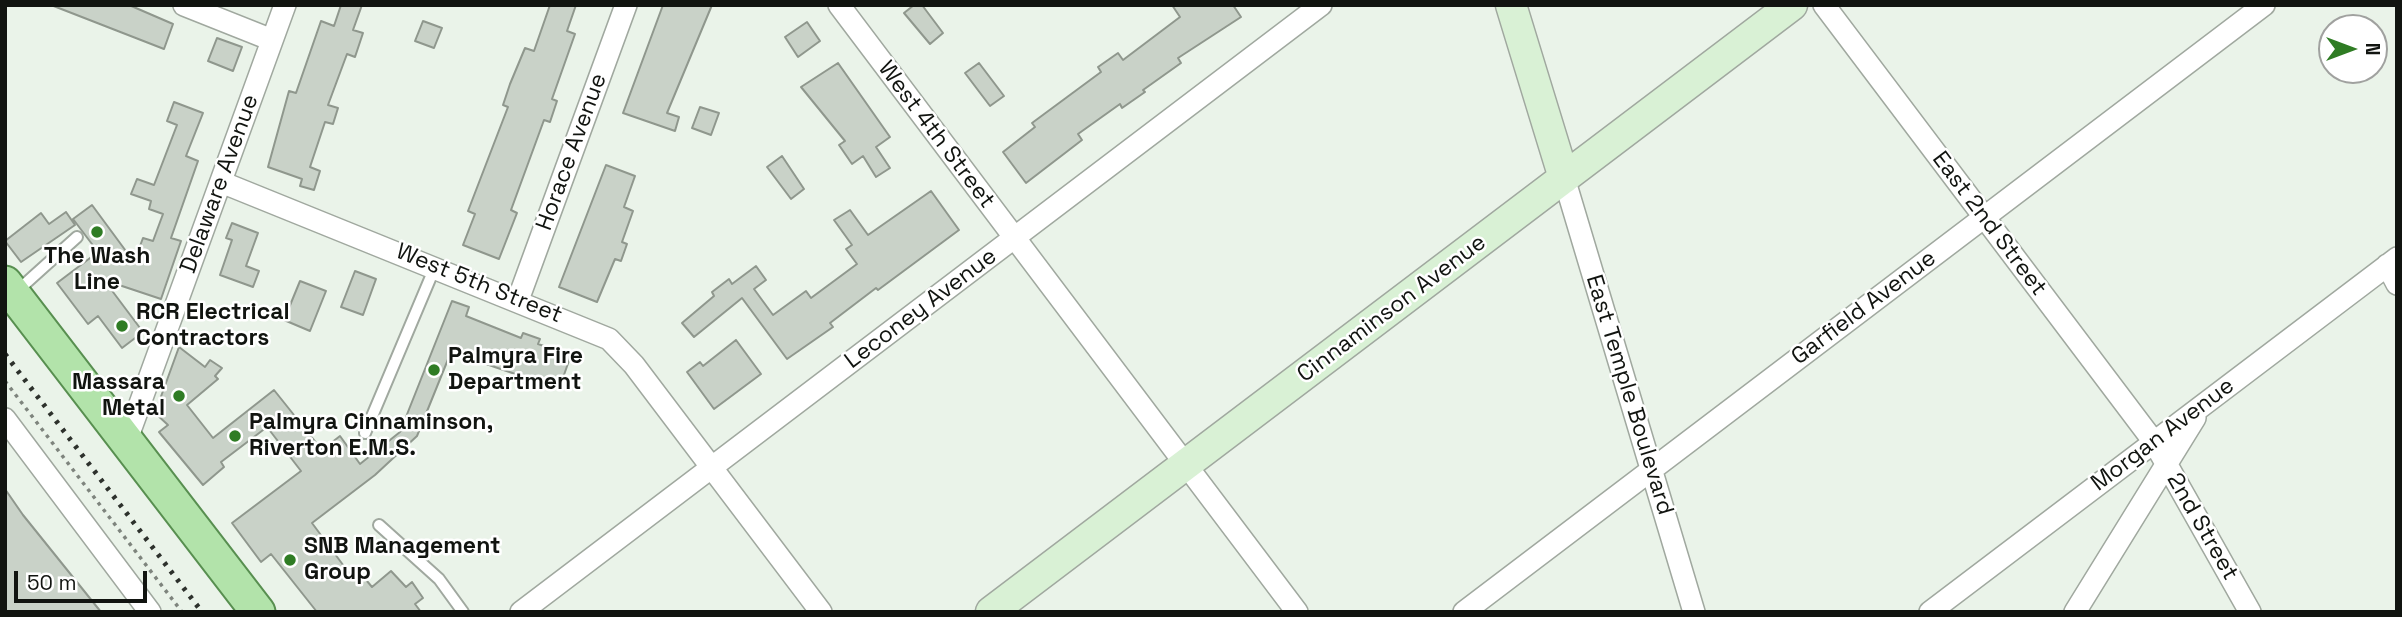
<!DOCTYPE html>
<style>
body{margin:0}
#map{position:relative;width:2402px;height:617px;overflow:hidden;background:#eaf3e9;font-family:"Space Grotesk",sans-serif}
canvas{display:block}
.frame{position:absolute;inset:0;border:7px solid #111410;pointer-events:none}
.north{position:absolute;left:2318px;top:14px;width:70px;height:70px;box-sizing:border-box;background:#fff;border:2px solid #a0a19f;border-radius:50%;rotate:90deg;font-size:19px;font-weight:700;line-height:28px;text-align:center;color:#111410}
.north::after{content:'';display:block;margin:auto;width:24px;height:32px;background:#2f7c24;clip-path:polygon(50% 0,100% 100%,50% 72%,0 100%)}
.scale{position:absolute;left:14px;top:571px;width:133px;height:32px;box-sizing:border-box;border:4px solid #111410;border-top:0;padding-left:9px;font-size:21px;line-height:24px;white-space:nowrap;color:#111410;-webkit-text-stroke:5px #fff;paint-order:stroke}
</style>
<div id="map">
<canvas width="2402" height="617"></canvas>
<div class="frame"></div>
<div class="north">N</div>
<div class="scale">50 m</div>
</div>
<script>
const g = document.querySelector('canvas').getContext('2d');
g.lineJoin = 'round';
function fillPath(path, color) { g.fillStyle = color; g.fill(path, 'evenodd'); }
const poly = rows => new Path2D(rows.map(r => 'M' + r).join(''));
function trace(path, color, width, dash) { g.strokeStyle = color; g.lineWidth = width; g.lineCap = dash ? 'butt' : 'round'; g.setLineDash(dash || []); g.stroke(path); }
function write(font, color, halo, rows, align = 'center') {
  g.font = font + ' "Space Grotesk",sans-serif'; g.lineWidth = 5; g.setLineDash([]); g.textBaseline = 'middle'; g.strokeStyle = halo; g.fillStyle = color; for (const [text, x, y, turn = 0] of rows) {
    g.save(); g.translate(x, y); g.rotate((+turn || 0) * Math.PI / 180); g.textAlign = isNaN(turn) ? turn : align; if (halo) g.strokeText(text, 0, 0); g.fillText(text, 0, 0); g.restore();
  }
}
const building = poly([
 [51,5,129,5,173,24,164,49,51,5],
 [341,5,362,5,353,30,363,33,355,57,347,54,328,105,338,108,333,124,325,122,310,167,320,171,314,190,300,186,302,179,268,167,289,91,296,93,321,21,334,26,341,5],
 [550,5,576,5,567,31,575,34,552,99,557,101,550,122,544,120,511,210,517,213,499,259,463,245,475,214,468,211,508,107,503,105,510,84,525,48,534,51,550,5],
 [663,5,712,5,667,113,679,117,675,131,623,113,663,5],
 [914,5,922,5,943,33,930,44,904,13,914,5],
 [1172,5,1233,5,1241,17,1178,58,1181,63,1143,90,1145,92,1122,108,1120,104,1078,134,1082,140,1026,183,1003,152,1035,127,1032,123,1101,72,1098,67,1118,53,1123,60,1180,17,1172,5],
 [423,21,442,28,434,48,415,41,423,21],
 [807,22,820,41,798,57,785,37,807,22],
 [217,38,242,47,233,71,208,61,217,38],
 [838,63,890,137,876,147,890,168,876,177,863,156,852,164,839,145,845,141,801,87,838,63],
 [979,63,1004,96,990,106,965,73,979,63],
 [174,102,203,113,186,156,198,161,171,238,181,241,161,299,104,280,143,332,122,348,98,316,88,324,57,283,98,252,73,219,92,205,134,262,143,238,153,241,163,214,149,209,151,201,131,194,137,179,154,185,177,125,167,121,174,102],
 [700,107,719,113,711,135,692,128,700,107],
 [782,156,804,189,791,199,767,167,782,156],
 [606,165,635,176,624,207,633,211,622,242,627,244,621,261,615,259,597,302,559,287,606,165],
 [931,191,959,230,878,290,876,288,830,323,833,327,787,359,742,298,694,337,682,323,714,296,712,292,729,279,732,284,756,266,766,280,754,289,773,315,806,291,811,298,857,264,846,249,852,245,834,220,850,210,868,235,931,191],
 [66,212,75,225,21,262,5,241,41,213,49,224,66,212],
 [232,223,258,233,246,266,259,271,253,287,220,275,232,240,226,238,232,223],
 [355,271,376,279,363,315,341,307,355,271],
 [300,281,326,291,310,331,284,320,300,281],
 [452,301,469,307,466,316,521,338,523,333,540,339,538,344,571,355,559,389,451,352,417,436,375,475,312,523,349,573,356,568,372,587,391,571,406,587,412,582,423,598,415,604,421,612,317,612,271,554,261,562,232,523,301,471,267,427,221,462,224,467,203,485,159,432,168,425,155,413,179,347,205,367,210,360,222,368,215,376,218,379,187,405,213,438,274,390,322,450,340,436,360,464,400,432,452,301],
 [736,340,761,374,714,409,687,372,700,362,703,366,736,340],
 [5,489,23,515,101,612,5,612,5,489]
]);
const path = poly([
 [5,381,182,612]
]);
const lane = poly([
 [16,292,77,237],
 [365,433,435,267],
 [379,525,439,579,463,612]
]);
const street = poly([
 [184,5,272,40],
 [839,5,1297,612],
 [1824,5,2154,442,2250,612],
 [1564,178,1694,612],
 [221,182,609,339,634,365,821,612],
 [2387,265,2397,284],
 [518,300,626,5],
 [5,419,150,612],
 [126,442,285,5],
 [521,612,1321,5],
 [1464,612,2264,5],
 [1930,612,2397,258],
 [2075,612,2195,418]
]);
const secondary = poly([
 [1511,5,1564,178],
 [991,612,1792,5]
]);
const primary = poly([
 [5,283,258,612]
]);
const rail = poly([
 [5,354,202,612]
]);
const markers = [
 [97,232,7,"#2f7c24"],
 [122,326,7,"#2f7c24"],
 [434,370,7,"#2f7c24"],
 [179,396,7,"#2f7c24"],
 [235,436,7,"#2f7c24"],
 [290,560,7,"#2f7c24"]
];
const streetNames = [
 ["West 4th Street",936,135,53],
 ["Horace Avenue",572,152,-70],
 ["Delaware Avenue",220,184,-70],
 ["East 2nd Street",1989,224,53],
 ["West 5th Street",479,284,22],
 ["Garfield Avenue",1864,308,-37],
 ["Leconey Avenue",921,309,-37],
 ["Cinnaminson Avenue",1392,309,-37],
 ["East Temple Boulevard",1629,395,73],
 ["Morgan Avenue",2163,435,-37],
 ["2nd Street",2202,527,60]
];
const poiNames = [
 ["The Wash",97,257,"center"],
 ["Line",97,283,"center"],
 ["RCR Electrical",136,313],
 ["Contractors",136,339],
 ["Palmyra Fire",448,357],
 ["Department",448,383],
 ["Massara",165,383,"right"],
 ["Metal",165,409,"right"],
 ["Palmyra Cinnaminson,",249,423],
 ["Riverton E.M.S.",249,449],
 ["SNB Management",304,547],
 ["Group",304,573]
];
fillPath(building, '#c9d2c8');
trace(building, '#8f978d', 2);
trace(lane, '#a0a89f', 14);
trace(street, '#a0a89f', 24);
trace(secondary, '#a0a89f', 33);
trace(primary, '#588f50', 37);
trace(path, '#7e847d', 3.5, [3.5, 5]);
trace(lane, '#fff', 10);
trace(street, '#fff', 21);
trace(secondary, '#d9f1d5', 30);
trace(primary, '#b2e3aa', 33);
trace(rail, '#2d312c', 5, [3.5, 7]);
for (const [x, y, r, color] of markers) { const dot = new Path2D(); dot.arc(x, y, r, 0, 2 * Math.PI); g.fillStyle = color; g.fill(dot); trace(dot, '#fff', 2.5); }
write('23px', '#111410', '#fff', streetNames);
write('bold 23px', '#111410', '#fff', poiNames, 'left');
</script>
